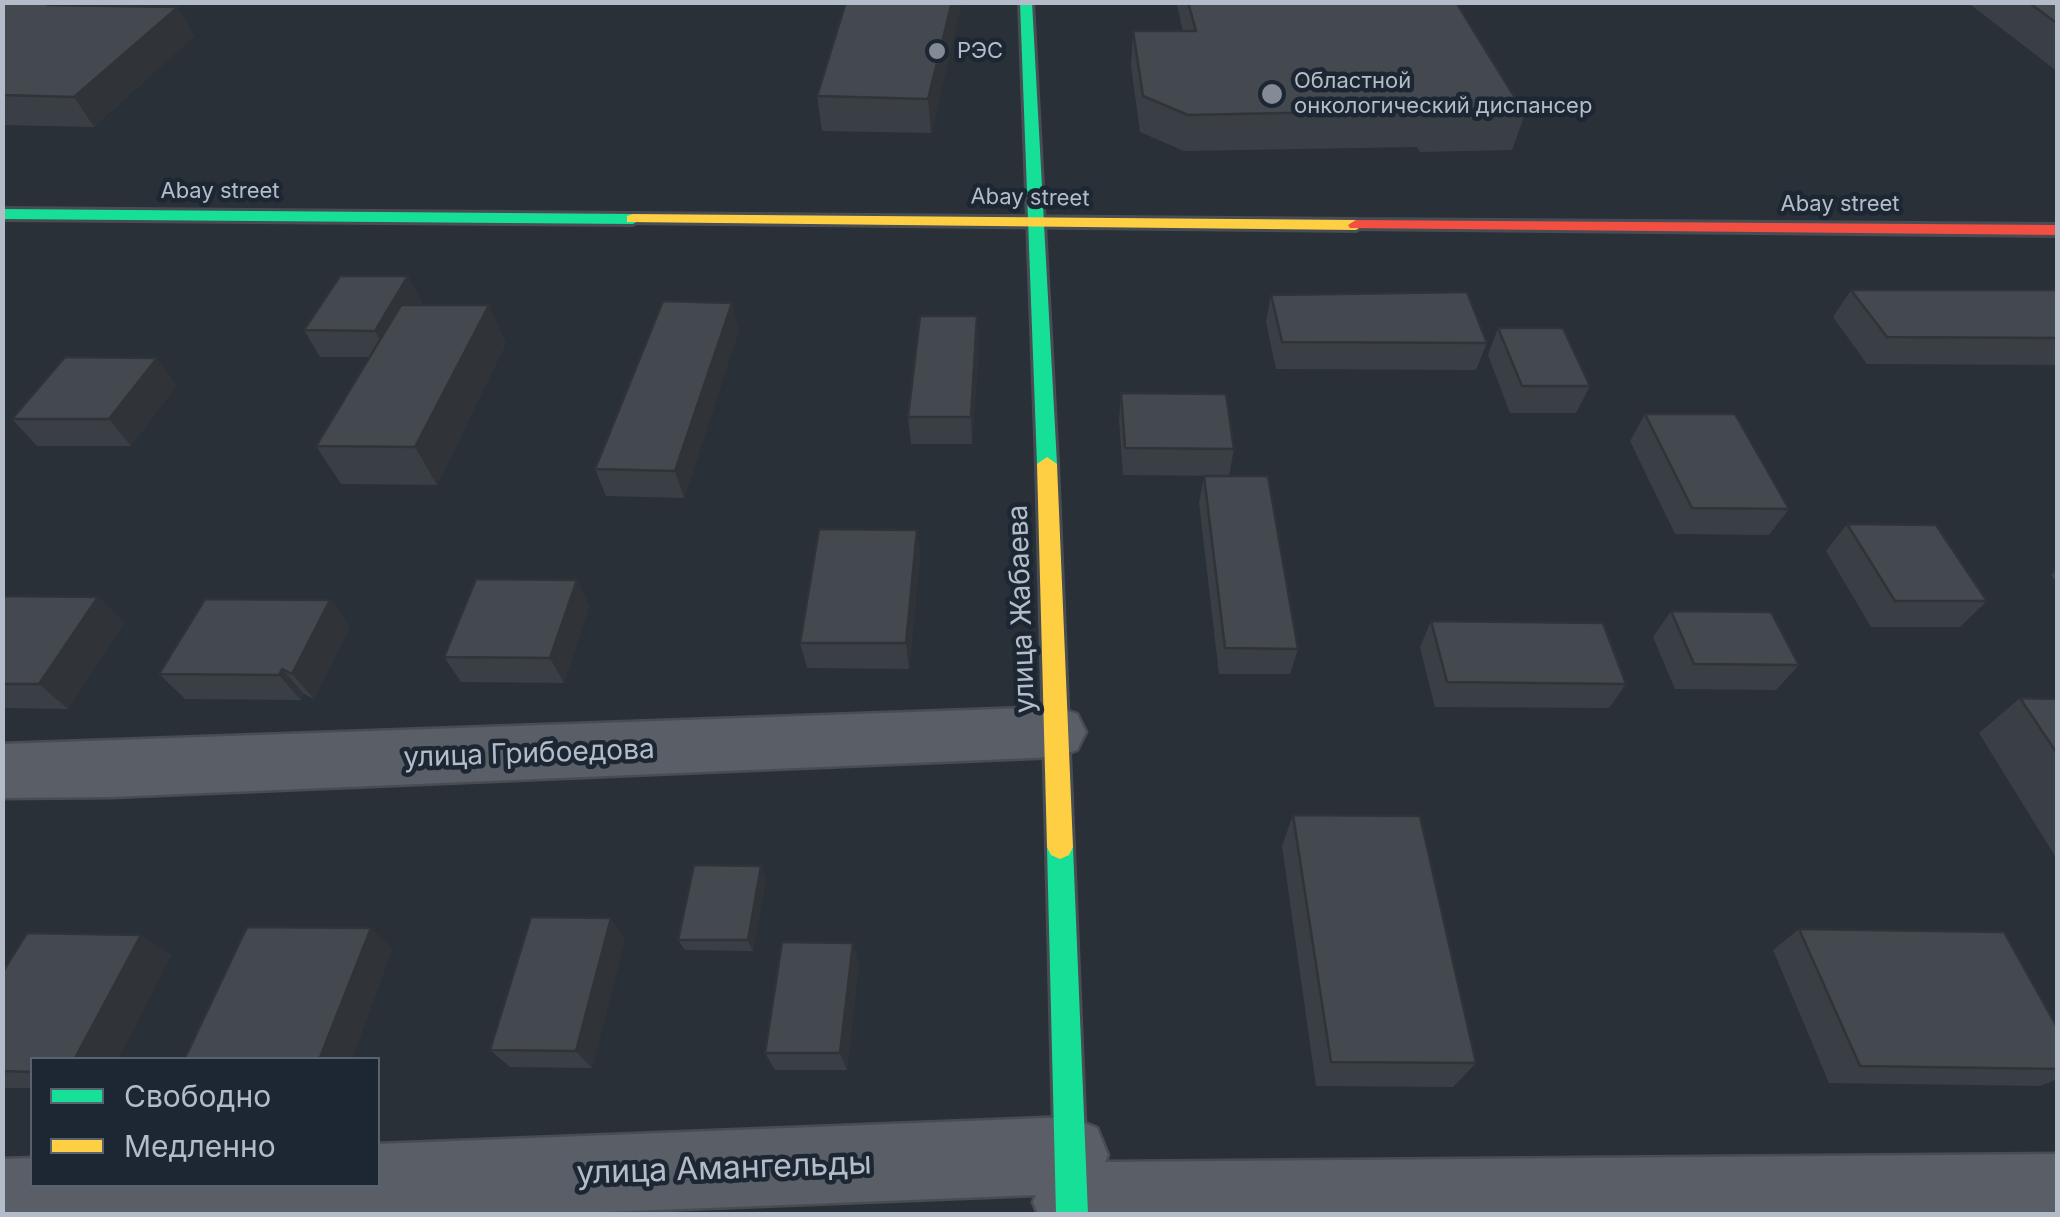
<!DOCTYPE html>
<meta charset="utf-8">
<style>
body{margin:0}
#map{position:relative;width:2060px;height:1217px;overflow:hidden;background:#2a3038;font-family:Inter,sans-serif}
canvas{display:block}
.frame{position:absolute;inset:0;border:5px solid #b4bcc9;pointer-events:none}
.legend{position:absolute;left:30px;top:1057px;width:350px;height:130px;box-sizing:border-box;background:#1d2633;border:2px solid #59626f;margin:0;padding:12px 18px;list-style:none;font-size:30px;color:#b4bcc9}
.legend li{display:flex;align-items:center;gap:20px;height:50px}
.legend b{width:50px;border:2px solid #59626f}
</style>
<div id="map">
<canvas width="2060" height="1217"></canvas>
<div class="frame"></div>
<ul class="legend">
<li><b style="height:12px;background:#16e098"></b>Свободно</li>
<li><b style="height:12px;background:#ffcf43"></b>Медленно</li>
</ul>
</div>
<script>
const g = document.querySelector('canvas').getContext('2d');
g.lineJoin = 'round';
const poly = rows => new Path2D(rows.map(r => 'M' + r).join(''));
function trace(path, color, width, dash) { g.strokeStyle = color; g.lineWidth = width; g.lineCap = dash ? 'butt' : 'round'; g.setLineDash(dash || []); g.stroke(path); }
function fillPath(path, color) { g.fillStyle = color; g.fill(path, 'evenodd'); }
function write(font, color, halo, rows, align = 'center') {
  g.font = font + ' Inter,sans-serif'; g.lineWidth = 9; g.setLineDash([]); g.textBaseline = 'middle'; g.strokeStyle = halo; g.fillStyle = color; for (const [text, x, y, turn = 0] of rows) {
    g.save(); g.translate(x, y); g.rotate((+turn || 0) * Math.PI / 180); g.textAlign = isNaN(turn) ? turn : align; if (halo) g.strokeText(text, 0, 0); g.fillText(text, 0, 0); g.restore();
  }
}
const street = poly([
 [1056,707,1077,714,1086,732,1077,750,1056,757,112,797,2,798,2,744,1056,707],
 [1070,1117,1097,1128,1108,1155,1105,1162,2058,1154,2058,1214,1038,1214,1033,1202,1036,1195,556,1214,2,1214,2,1159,32,1158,32,1184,378,1184,378,1144,1070,1117]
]);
const fast = poly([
 [1020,2,1032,2,1057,464,1047,471,1037,464,1020,2],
 [2,209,633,214,641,219,633,224,2,219,2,209],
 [1060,835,1069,839,1073,847,1088,1214,1056,1214,1047,847,1051,839,1060,835]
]);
const slow = poly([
 [633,214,1356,220,1364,225,1356,230,627,222,627,216,633,214],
 [1047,457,1057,464,1073,847,1069,855,1060,859,1051,855,1047,847,1037,464,1047,457]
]);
const jam = poly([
 [1356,220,2058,225,2058,235,1350,228,1348,225,1356,220]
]);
const wall = poly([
 [2,2,106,2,101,6,194,36,94,127,2,125],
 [846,2,962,2,931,133,822,131,817,96],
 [1176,2,1456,2,1525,114,1512,150,1420,152,1417,147,1184,151,1140,132,1131,66,1133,31,1183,31],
 [1967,2,2058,2,2058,72],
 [408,276,422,303,421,305,506,343,437,485,341,484,316,446,369,357,320,357,304,330],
 [1851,290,2058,290,2058,365,1867,364,1833,317],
 [1271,295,1487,343,1476,370,1276,369,1266,322],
 [977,316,979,343,972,444,911,444,908,417],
 [1498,328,1590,386,1576,413,1510,413,1488,355],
 [739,330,684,498,606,496,595,469],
 [177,385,131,446,37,446,12,419],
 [1121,393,1234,449,1229,476,1123,475,1119,420],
 [1645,414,1789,509,1769,535,1675,534,1630,441],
 [1204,476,1298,649,1290,674,1219,674,1199,503],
 [1847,524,1987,601,1960,627,1871,627,1826,551],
 [917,530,920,556,909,669,807,668,800,643],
 [2058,569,2058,584,2051,575],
 [577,580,589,606,564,683,461,682,444,657],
 [2,596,98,597,124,623,68,709,2,708],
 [330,600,350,626,314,699,304,694,301,700,185,699,159,674],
 [1671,611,1799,665,1776,690,1675,689,1653,637],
 [1431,621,1626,684,1609,708,1435,707,1420,647],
 [2020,698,2058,699,2058,861,1979,733],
 [1293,815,1476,1063,1453,1087,1316,1086,1282,846],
 [766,877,753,951,685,950,678,940],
 [1799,929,2058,1029,2058,1079,2040,1086,1829,1083,1773,950],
 [625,939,592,1068,510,1067,490,1050],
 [172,955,32,1060,32,1088,2,1088,2,973],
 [859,963,847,1070,775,1070,765,1053]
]);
const shadedWall = poly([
 [51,2,106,2,66,34,48,5],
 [952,2,962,2,931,133,928,99],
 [178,7,194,36,94,127,74,97],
 [408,276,422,303,390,358,375,331],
 [732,303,739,330,684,498,675,471],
 [489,305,506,343,437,485,415,447],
 [977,316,979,343,972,444,971,417],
 [157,358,177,385,131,446,109,419],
 [917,530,920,556,909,669,906,643],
 [577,580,589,606,564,683,550,658],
 [98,597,124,623,68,709,39,684],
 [330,600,350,626,314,699,292,674],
 [282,669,304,694,301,700,279,675],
 [761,866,766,877,753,951,748,940],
 [611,918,625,939,592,1068,576,1051],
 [371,928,393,948,352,1060,319,1060],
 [141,935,172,955,118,1060,74,1060],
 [853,943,859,963,847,1070,840,1053]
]);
const building = poly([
 [2,2,51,2,48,5,178,7,74,97,2,95,2,2],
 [846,2,952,2,928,99,817,96,846,2],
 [1188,2,1456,2,1525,114,1430,116,1427,110,1188,115,1143,96,1133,31,1196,31,1188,2],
 [2028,2,2058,2,2058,24,2028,2],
 [340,276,408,276,375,331,304,330,340,276],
 [1851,290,2058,290,2058,338,1887,337,1851,290],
 [1467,292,1487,343,1282,342,1271,295,1467,292],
 [663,301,732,303,675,471,595,469,663,301],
 [401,305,489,305,415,447,316,446,401,305],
 [920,316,977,316,971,417,908,417,920,316],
 [1498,328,1563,328,1590,386,1522,386,1498,328],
 [65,357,157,358,109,419,12,419,65,357],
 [1121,393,1226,394,1234,449,1125,448,1121,393],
 [1645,414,1735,414,1789,509,1692,508,1645,414],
 [1204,476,1268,476,1298,649,1225,648,1204,476],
 [1847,524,1936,525,1987,601,1895,601,1847,524],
 [819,529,917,530,906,643,800,643,819,529],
 [476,579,577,580,550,658,444,657,476,579],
 [2,596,98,597,39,684,2,684,2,596],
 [205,599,330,600,292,674,282,669,279,675,159,674,205,599],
 [1671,611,1771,612,1799,665,1694,664,1671,611],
 [1431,621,1603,623,1626,684,1447,682,1431,621],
 [2020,698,2058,699,2058,755,2020,698],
 [1293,815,1420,816,1476,1063,1331,1062,1293,815],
 [694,865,761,866,748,940,678,940,694,865],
 [531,917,611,918,576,1051,490,1050,531,917],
 [247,927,371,928,319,1060,184,1060,247,927],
 [1799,929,2004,932,2058,1029,2058,1069,1860,1066,1799,929],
 [27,933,141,935,74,1060,32,1060,32,1072,2,1071,2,973,27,933],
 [782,942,853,943,840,1053,765,1053,782,942]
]);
const markers = [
 [937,51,10,"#848b96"],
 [1272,94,12,"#848b96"]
];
const farPoinames = [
 ["РЭС",957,51],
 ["Областной",1294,81],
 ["онкологический диспансер",1294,106]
];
const farStreetnames = [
 ["Abay street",220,191],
 ["Abay street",1030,198,1],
 ["Abay street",1840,204]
];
const streetNames = [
 ["улица Жабаева",1022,609,-92],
 ["улица Грибоедова",529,754,-2]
];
const nearStreetnames = [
 ["улица Амангельды",724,1169,-2]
];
trace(street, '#484c53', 5);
trace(fast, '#484c53', 6);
trace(slow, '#484c53', 6);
trace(jam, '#484c53', 6);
fillPath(street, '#5a5e66');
fillPath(fast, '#16e098');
fillPath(slow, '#ffcf43');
fillPath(jam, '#f24e42');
fillPath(wall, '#3a3f45');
fillPath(shadedWall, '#303338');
fillPath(building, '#444950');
trace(building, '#303338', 2.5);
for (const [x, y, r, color] of markers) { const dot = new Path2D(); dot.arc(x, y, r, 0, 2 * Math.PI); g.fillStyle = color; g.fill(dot); trace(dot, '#1d2633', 4); }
write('22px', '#b4bcc9', '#1d2633', farPoinames, 'left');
write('22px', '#b4bcc9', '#1d2633', farStreetnames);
write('28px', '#b4bcc9', '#1d2633', streetNames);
write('32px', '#b4bcc9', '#1d2633', nearStreetnames);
</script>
